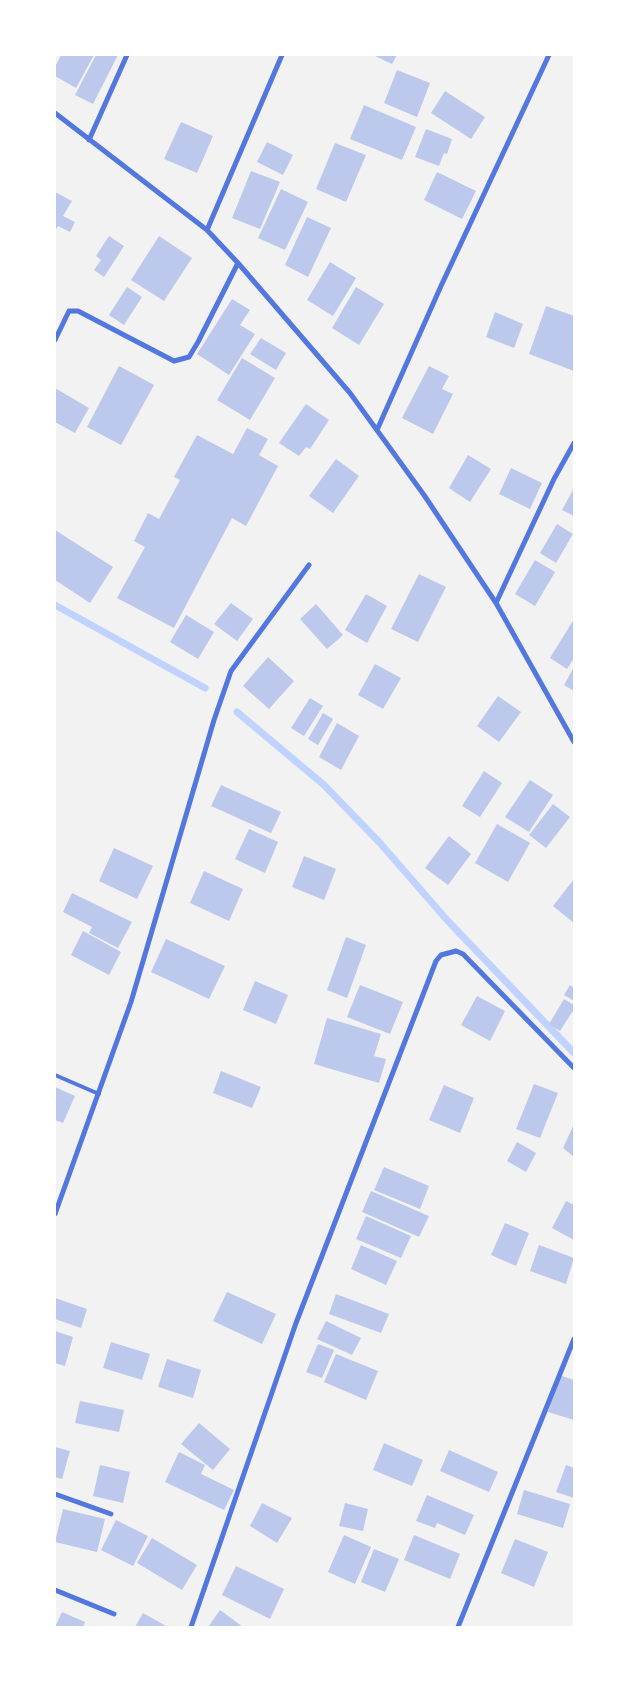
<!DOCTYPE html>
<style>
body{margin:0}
#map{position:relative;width:629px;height:1682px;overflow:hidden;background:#f2f2f2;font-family:Raleway,sans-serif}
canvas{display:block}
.frame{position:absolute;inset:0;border:56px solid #fff;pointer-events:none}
</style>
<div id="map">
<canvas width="629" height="1682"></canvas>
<div class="frame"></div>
</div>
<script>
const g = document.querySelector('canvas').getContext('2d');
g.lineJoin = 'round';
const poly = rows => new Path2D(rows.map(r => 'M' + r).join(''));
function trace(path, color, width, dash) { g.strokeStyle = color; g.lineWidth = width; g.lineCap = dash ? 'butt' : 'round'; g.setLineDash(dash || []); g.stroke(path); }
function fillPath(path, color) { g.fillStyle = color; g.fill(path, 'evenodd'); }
const stream = poly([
 [55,605,205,688],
 [237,712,324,785,380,843,447,920,574,1053]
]);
const building = poly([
 [61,55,94,55,76,88,55,76,55,67],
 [96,55,118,55,93,104,75,95],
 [373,55,397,55,392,64],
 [397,70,430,83,417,117,384,103],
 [445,91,485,117,471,139,431,113],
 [364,105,416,127,402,160,350,139],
 [181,122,213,136,197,173,164,159],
 [426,129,452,139,447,154,444,153,439,166,415,157],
 [267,142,293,155,283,175,257,162],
 [335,143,366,155,346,202,316,189],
 [251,171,280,182,260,229,232,218],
 [437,172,476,191,462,219,424,200],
 [281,189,308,202,285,250,258,238],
 [55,192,72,201,63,216,75,222,70,232,58,226,55,231],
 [307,217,331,228,308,277,285,265],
 [109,236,124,246,104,277,94,270,101,260,96,256],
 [159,236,192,258,164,301,131,280],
 [330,262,356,278,333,316,307,300],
 [127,287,142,297,124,325,109,315],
 [356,287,384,304,359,345,332,328],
 [232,299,250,310,240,325,255,334,229,375,197,354],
 [546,306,574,316,574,371,529,354],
 [495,312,523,324,514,348,486,337],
 [261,338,286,353,276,370,250,354],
 [242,358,275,378,250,420,217,400],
 [119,366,154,385,121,445,87,427],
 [429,366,449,376,442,389,453,394,433,434,402,418],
 [55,388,89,408,75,433,55,422],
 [306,404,329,420,310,449,306,447,299,456,279,443],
 [247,428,268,439,259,455,278,466,246,526,232,518,174,628,117,598,145,547,134,541,148,513,159,519,180,480,174,477,197,435,233,454],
 [468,455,491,469,470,502,449,488],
 [336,459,359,476,333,513,309,496],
 [511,468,542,483,530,509,499,494],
 [574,488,574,516,562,510],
 [557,524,573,534,556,563,540,553],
 [55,530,113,567,90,603,55,580],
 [535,560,555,572,535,606,515,594],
 [419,574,446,587,418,642,391,629],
 [366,594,387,606,367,643,345,630],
 [231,603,253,619,237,641,214,624],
 [316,604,343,635,327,649,300,619],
 [186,615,214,632,198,659,170,642],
 [574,619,574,658,567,669,550,658],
 [268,657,294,681,269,709,243,686],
 [375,664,401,678,383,709,358,695],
 [574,667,574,691,564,685],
 [498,696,521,712,499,742,477,726],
 [310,698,323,706,304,736,291,728],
 [323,713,333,719,318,745,308,739],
 [337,723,359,736,341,770,319,757],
 [484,771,502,783,480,817,462,806],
 [530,780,553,795,529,832,505,817],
 [221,785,281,812,271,833,211,806],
 [553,804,570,817,546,848,529,835],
 [497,824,530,843,508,882,475,863],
 [249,829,278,842,265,873,235,859],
 [449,836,471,854,448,885,425,868],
 [114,848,153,866,137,899,99,881],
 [304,856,336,869,324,900,292,887],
 [204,871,243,889,229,921,190,903],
 [574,879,574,923,553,906],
 [72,893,132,922,118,948,89,933,92,927,63,912],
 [83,931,121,952,109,975,71,955],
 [346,937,366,945,347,998,327,990],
 [166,939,225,966,209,999,151,972],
 [255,981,288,995,276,1024,243,1010],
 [360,985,403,1002,390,1034,347,1017],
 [570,985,574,988,574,1001,564,995],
 [477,996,505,1011,490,1041,461,1025],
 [564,999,574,1005,574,1009,560,1031,549,1024],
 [327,1018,381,1034,374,1056,386,1059,379,1083,314,1064],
 [221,1071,261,1087,252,1108,213,1093],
 [534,1084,558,1093,540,1138,516,1129],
 [444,1085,474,1098,460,1133,429,1120],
 [55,1087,75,1096,63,1123,55,1120],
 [574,1124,574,1157,563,1148],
 [517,1142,536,1153,526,1172,507,1161],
 [384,1167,429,1186,420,1209,374,1190],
 [371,1191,429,1216,419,1237,362,1212],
 [566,1201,574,1205,574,1240,552,1228],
 [366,1216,411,1236,401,1258,356,1239],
 [505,1223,529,1233,516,1266,491,1255],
 [361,1245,397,1261,386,1285,351,1269],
 [539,1245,574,1258,566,1284,530,1271],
 [227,1292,276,1314,262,1344,213,1321],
 [336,1294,389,1314,381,1333,329,1314],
 [55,1298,87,1309,81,1328,55,1319],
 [326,1321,361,1338,352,1355,317,1339],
 [55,1331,73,1337,65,1366,55,1363],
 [111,1342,150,1354,142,1380,103,1368],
 [318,1344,334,1350,322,1378,306,1372],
 [336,1354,378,1371,366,1400,324,1382],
 [167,1359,201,1370,193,1398,158,1387],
 [559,1375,574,1380,574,1420,548,1412],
 [80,1401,124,1410,119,1432,75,1423],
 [199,1423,230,1449,213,1470,181,1444],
 [384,1443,423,1460,412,1486,373,1470],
 [55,1447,70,1451,62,1479,55,1477],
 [449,1450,498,1472,489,1492,440,1471],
 [179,1452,205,1465,201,1474,234,1490,224,1510,165,1482],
 [100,1465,130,1472,123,1503,93,1496],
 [566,1465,574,1468,574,1498,556,1492],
 [524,1490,570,1504,563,1528,517,1514],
 [427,1495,474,1515,465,1535,437,1523,435,1528,416,1521],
 [262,1503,292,1518,277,1543,250,1526],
 [345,1503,368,1509,363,1531,339,1526],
 [63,1509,105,1519,97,1552,55,1542],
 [116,1520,148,1536,133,1566,101,1550],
 [344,1535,371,1547,355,1584,328,1572],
 [414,1535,460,1554,450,1579,404,1560],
 [152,1538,197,1565,182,1590,137,1563],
 [515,1539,548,1552,534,1587,501,1573],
 [374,1549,399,1559,385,1592,361,1582],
 [236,1566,284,1589,270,1619,222,1595],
 [220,1610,243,1627,208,1627],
 [62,1612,85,1622,83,1627,55,1627],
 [143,1613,168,1627,135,1627]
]);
const service = poly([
 [55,1075,99,1094]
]);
const minor = poly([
 [55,113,207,230,238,263,350,393,424,495,496,603,574,742],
 [89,140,127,55],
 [207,230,282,55],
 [55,340,69,311,78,311,174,361,189,357,198,342,238,263],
 [377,430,441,286,549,55],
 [496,603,554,479,574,443],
 [55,1214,131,1002,214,720,231,671,309,565],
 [55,1494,111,1514],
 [55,1590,114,1614],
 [191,1627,296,1323,436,961,441,955,456,951,463,954,574,1068],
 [458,1627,574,1339]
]);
trace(stream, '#bfd3fe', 7);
fillPath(building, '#bdc9ec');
trace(service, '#5277de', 4);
trace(minor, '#5277de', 5);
</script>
